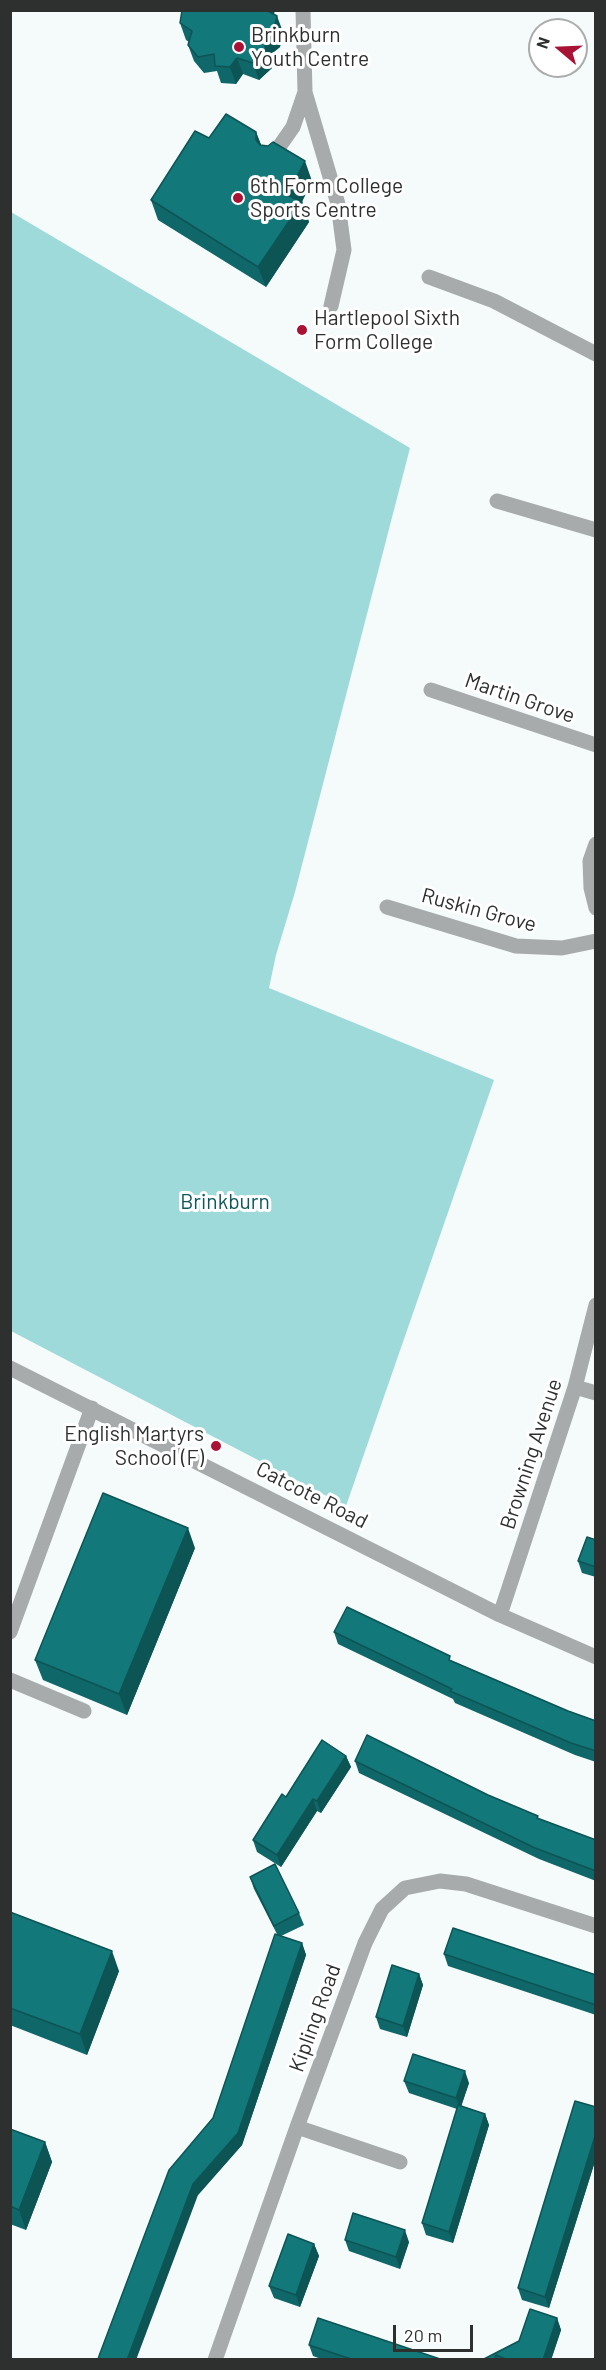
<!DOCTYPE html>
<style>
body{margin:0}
#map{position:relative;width:606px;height:2370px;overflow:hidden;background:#f5fafa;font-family:Barlow,sans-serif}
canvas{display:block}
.frame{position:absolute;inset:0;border:12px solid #2e3030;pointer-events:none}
.north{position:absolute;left:528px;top:18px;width:60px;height:60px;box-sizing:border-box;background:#fff;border:2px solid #abacac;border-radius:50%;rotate:289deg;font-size:16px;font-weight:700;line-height:24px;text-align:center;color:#2e3030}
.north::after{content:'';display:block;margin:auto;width:21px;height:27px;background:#a91234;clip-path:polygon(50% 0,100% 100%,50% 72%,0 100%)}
.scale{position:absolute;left:393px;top:2325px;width:80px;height:27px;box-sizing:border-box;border:3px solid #2e3030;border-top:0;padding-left:8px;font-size:18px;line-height:21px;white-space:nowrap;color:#2e3030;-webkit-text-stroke:4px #fff;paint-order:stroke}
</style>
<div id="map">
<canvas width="606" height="2370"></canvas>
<div class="frame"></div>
<div class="north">N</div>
<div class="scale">20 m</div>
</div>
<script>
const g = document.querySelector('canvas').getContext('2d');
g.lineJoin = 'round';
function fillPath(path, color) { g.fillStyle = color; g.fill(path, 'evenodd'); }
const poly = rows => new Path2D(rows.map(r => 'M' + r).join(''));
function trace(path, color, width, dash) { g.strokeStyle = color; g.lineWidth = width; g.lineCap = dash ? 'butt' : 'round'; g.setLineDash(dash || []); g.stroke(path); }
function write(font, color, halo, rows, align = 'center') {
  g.font = font + ' Barlow,sans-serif'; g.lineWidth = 6; g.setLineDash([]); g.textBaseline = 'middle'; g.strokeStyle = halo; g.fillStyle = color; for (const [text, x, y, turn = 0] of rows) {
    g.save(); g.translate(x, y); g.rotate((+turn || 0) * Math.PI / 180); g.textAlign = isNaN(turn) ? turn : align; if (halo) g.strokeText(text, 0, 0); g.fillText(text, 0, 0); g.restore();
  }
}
const green = poly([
 [11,212,410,448,295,892,276,955,269,988,494,1080,346,1506,11,1331]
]);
const minor = poly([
 [303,10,305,92,338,204,344,250,331,306],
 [272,157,293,127,305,92],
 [429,277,494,301,596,354],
 [497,501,596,530],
 [431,690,596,745],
 [596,844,590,861,591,888,596,908],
 [387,907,516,946,562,948,596,941],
 [10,1368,500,1615,596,1657],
 [575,1387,596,1393],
 [500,1615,575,1387,596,1305],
 [10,1632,92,1408],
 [10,1680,84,1711],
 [297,2127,400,2162],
 [215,2360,297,2127,365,1943,382,1909,405,1888,440,1881,466,1884,596,1926]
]);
const wall = poly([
 [274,14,283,32,280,47,270,55,272,68,259,80,243,74,236,84,221,83,217,71,204,73,194,61,188,45,189,42,186,40,180,23],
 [256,132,261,145,312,181,302,202,309,222,266,287,158,220,151,200,209,138],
 [596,1540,596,1577,582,1573,578,1561],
 [195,1548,127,1715,43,1680,35,1660],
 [334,1632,452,1661,568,1711,596,1721,596,1762,575,1755,455,1703,453,1699,338,1644],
 [346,1756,351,1767,321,1813,317,1811,281,1867,257,1852,253,1840,286,1797],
 [355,1761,488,1795,539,1819,596,1840,596,1881,539,1859,359,1773],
 [250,1877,299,1913,304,1925,281,1936,302,1943,306,1955,242,2145,198,2195,213,2118,277,1934,254,1889],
 [10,1912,119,1971,87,2055,10,2025],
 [444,1954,596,1975,596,2015,448,1966],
 [419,1974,423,1985,407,2037,380,2029,376,2017],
 [404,2081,469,2083,461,2106,485,2114,489,2125,453,2243,426,2235,422,2223,457,2109,409,2093],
 [596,2107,596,2158,549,2308,522,2300,518,2288],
 [10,2129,45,2142,52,2162,26,2230,10,2224],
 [345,2240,409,2242,400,2269,349,2251],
 [314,2244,319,2256,300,2307,274,2298,269,2286],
 [557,2318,561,2330,551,2360,482,2360,519,2341],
 [309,2345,443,2360,324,2360,313,2356]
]);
const shadedWall = poly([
 [265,10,275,10,271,27],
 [277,16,283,32,280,47,270,55,272,68,259,80,253,63,264,38],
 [237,58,243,74,236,84,230,67],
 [256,132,264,152,256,140],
 [305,161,312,181,300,205,302,202,309,222,266,287,258,267,287,195],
 [188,1528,195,1548,127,1715,119,1694],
 [346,1756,351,1767,321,1813,317,1801],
 [313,1799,317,1811,281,1867,277,1855],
 [302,1943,306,1955,242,2145,198,2195,136,2360,127,2360,193,2184],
 [112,1951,119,1971,87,2055,80,2034],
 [419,1974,423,1985,407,2037,403,2026],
 [465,2071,469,2083,460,2110,456,2098],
 [485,2114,489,2125,453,2243,449,2232],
 [596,2133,596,2158,549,2308,545,2297],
 [45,2142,52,2162,26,2230,19,2210],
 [405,2230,409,2242,400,2269,396,2257],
 [314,2244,319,2256,300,2307,296,2295],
 [557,2318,561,2330,551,2360,543,2360]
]);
const building = poly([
 [182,10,266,10,277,16,274,30,264,38,266,52,253,63,237,58,230,67,215,66,214,54,198,57,188,45,192,31,180,23,182,10],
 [226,114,256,132,256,140,260,145,268,146,273,142,305,161,287,195,302,202,258,267,151,200,195,131,209,138,226,114],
 [103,1493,188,1528,119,1694,35,1660,103,1493],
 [587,1537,596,1540,596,1567,578,1561,587,1537],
 [347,1607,450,1656,449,1660,568,1711,596,1721,596,1751,571,1743,450,1691,452,1689,334,1632,347,1607],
 [367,1735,488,1795,538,1816,537,1818,596,1840,596,1871,535,1848,355,1761,367,1735],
 [322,1740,346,1756,317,1801,313,1799,277,1855,253,1840,282,1794,286,1797,322,1740],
 [275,1864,299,1913,274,1926,250,1877,275,1864],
 [10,1912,112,1951,80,2034,10,2008,10,1912],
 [453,1928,596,1975,596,2005,444,1954,453,1928],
 [275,1934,302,1943,238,2133,193,2184,127,2360,98,2360,99,2356,169,2170,213,2118,275,1934],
 [392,1965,419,1974,403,2026,376,2017,392,1965],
 [413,2054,465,2071,456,2098,404,2081,413,2054],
 [575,2101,596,2107,596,2133,545,2297,518,2288,575,2101],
 [458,2105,485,2114,449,2232,422,2223,458,2105],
 [10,2129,45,2142,19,2210,10,2206,10,2129],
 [353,2213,405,2230,396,2257,345,2240,353,2213],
 [288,2234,314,2244,296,2295,269,2286,288,2234],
 [530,2309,557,2318,543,2360,508,2360,496,2355,494,2360,482,2360,519,2341,530,2309],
 [318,2318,443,2360,354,2360,309,2345,318,2318]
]);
const markers = [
 [239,47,6,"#a91234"],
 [238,198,6,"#a91234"],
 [302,330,6,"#a91234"],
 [216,1446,6,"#a91234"]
];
const poiNames = [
 ["Brinkburn",251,35],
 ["Youth Centre",251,59],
 ["6th Form College",250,186],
 ["Sports Centre",250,210],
 ["Hartlepool Sixth",314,318],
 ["Form College",314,342],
 ["English Martyrs",204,1434,"right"],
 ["School (F)",204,1458,"right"]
];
const streetNames = [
 ["Martin Grove",520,698,19],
 ["Ruskin Grove",479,910,15],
 ["Browning Avenue",531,1454,-72],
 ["Catcote Road",312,1495,27],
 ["Kipling Road",315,2018,-70]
];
const parkNames = [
 ["Brinkburn",225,1202]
];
fillPath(green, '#9fdadb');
trace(minor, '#a8abab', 15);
fillPath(wall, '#106769');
fillPath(shadedWall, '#0d5455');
fillPath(building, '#13787a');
trace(building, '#0d5455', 1.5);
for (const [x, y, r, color] of markers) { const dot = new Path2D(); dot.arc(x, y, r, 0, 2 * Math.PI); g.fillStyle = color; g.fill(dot); trace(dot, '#fff', 2); }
write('21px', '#2e3030', '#fff', poiNames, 'left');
write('21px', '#2e3030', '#fff', streetNames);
write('21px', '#0b595b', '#fff', parkNames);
</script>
